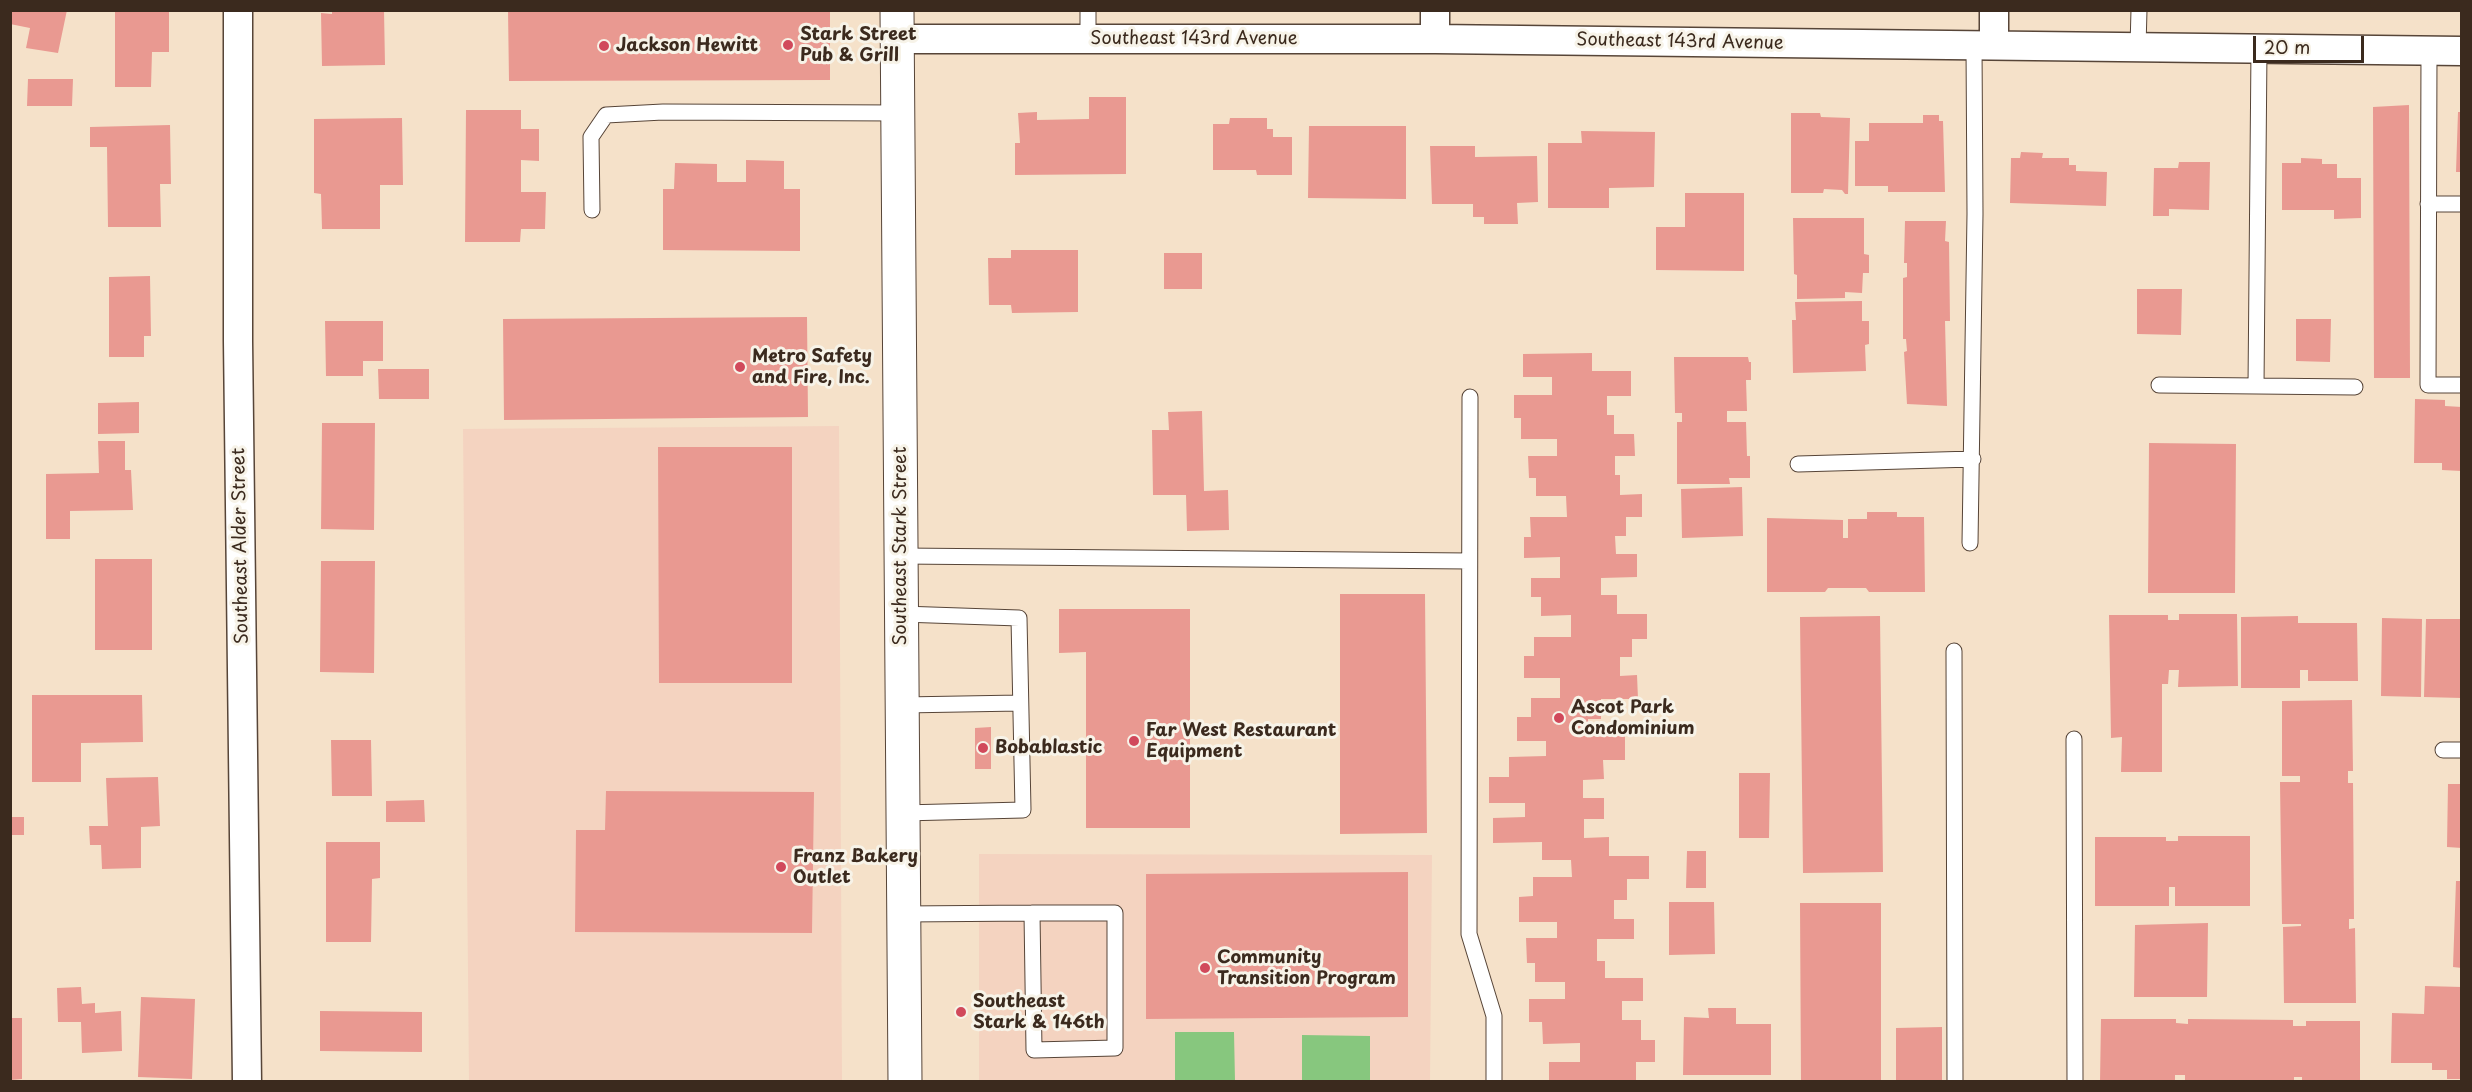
<!DOCTYPE html>
<style>
body{margin:0}
#map{position:relative;width:2472px;height:1092px;overflow:hidden;background:#f5e1c9;font-family:"Playpen Sans",sans-serif}
canvas{display:block}
.frame{position:absolute;inset:0;border:12px solid #3b2a1e;pointer-events:none}
.scale{position:absolute;left:2253px;top:36px;width:111px;height:27px;box-sizing:border-box;border:3px solid #3b2a1e;border-top:0;padding-left:8px;font-size:18px;line-height:21px;white-space:nowrap;color:#3b2a1e;-webkit-text-stroke:4px #f7f3e8;paint-order:stroke}
</style>
<div id="map">
<canvas width="2472" height="1092"></canvas>
<div class="frame"></div>
<div class="scale">20 m</div>
</div>
<script>
const g = document.querySelector('canvas').getContext('2d');
g.lineJoin = 'round';
function fillPath(path, color) { g.fillStyle = color; g.fill(path, 'evenodd'); }
const poly = rows => new Path2D(rows.map(r => 'M' + r).join(''));
function trace(path, color, width, dash) { g.strokeStyle = color; g.lineWidth = width; g.lineCap = dash ? 'butt' : 'round'; g.setLineDash(dash || []); g.stroke(path); }
function write(font, color, halo, rows, align = 'center') {
  g.font = font + ' "Playpen Sans",sans-serif'; g.lineWidth = 6; g.setLineDash([]); g.textBaseline = 'middle'; g.strokeStyle = halo; g.fillStyle = color; for (const [text, x, y, turn = 0] of rows) {
    g.save(); g.translate(x, y); g.rotate((+turn || 0) * Math.PI / 180); g.textAlign = isNaN(turn) ? turn : align; if (halo) g.strokeText(text, 0, 0); g.fillText(text, 0, 0); g.restore();
  }
}
const built = poly([
 [839,426,842,1081,469,1081,463,429],
 [979,854,1432,855,1430,1081,979,1082]
]);
const green = poly([
 [1175,1032,1234,1032,1235,1081,1175,1081],
 [1302,1035,1370,1036,1370,1081,1302,1081]
]);
const building = poly([
 [10,10,67,10,58,53,26,48,30,28,10,24],
 [115,10,169,10,169,52,152,52,151,87,115,87],
 [332,10,384,10,385,65,322,66,321,13,332,14],
 [508,10,830,10,830,80,509,81],
 [28,79,73,79,72,106,27,106],
 [1089,97,1126,97,1126,174,1015,175,1015,143,1020,143,1018,113,1037,112,1037,120,1089,119],
 [2409,105,2410,378,2374,378,2373,107],
 [466,110,521,110,521,129,539,129,539,161,521,160,521,192,546,192,545,229,521,229,520,242,465,242],
 [2458,112,2462,112,2462,172,2456,172],
 [1791,113,1820,113,1821,117,1850,118,1848,194,1845,194,1842,190,1824,189,1823,193,1791,193],
 [1923,115,1939,115,1939,121,1943,121,1945,192,1888,192,1888,186,1855,186,1855,141,1869,141,1869,123,1923,123],
 [402,118,403,185,380,185,380,229,322,229,321,194,314,193,314,119],
 [1230,118,1267,118,1267,129,1273,129,1273,137,1292,137,1292,175,1257,175,1256,170,1213,170,1213,124,1229,124],
 [170,125,171,184,160,184,161,227,108,227,107,147,90,147,90,127],
 [1309,126,1406,126,1406,199,1308,198],
 [1581,131,1655,132,1654,187,1609,188,1609,208,1548,208,1548,143,1582,143],
 [1430,146,1475,146,1475,157,1537,156,1538,202,1517,203,1518,224,1484,224,1484,217,1473,217,1473,204,1432,204],
 [2021,152,2043,153,2042,158,2069,158,2069,165,2076,165,2076,171,2107,172,2106,206,2010,203,2011,158,2020,158],
 [2301,158,2322,159,2322,164,2337,164,2337,178,2361,178,2361,218,2334,219,2334,210,2282,210,2282,163,2301,163],
 [746,160,784,161,784,189,800,189,800,251,663,250,663,189,674,189,675,163,717,164,717,182,746,182],
 [2179,162,2210,162,2209,210,2169,209,2169,216,2153,216,2154,168,2178,168],
 [1685,193,1744,193,1744,271,1656,270,1656,227,1685,227],
 [1793,218,1864,218,1864,254,1869,255,1869,273,1863,273,1862,293,1845,292,1845,298,1797,299,1797,275,1794,274],
 [1905,221,1946,221,1945,241,1949,242,1950,321,1945,321,1947,406,1907,404,1904,352,1907,351,1906,339,1903,339,1903,278,1907,277,1907,263,1904,263],
 [1011,250,1078,250,1078,312,1012,313,1011,305,989,305,988,258,1011,258],
 [1164,253,1202,253,1202,289,1164,289],
 [150,276,151,336,144,336,144,357,109,357,109,277],
 [2137,289,2182,289,2181,335,2137,334],
 [1862,301,1862,321,1869,321,1869,344,1865,345,1866,371,1793,373,1792,320,1796,320,1795,302],
 [807,317,808,417,504,420,503,319],
 [2296,319,2331,319,2330,362,2296,361],
 [325,321,383,321,383,361,363,361,363,376,326,376],
 [1592,353,1592,371,1631,371,1631,396,1607,396,1607,415,1614,415,1614,434,1634,434,1635,456,1615,456,1615,475,1620,475,1620,495,1642,494,1642,517,1626,517,1626,536,1615,536,1616,554,1637,554,1637,577,1601,578,1601,595,1617,595,1617,614,1647,614,1647,639,1632,639,1632,657,1620,657,1620,676,1637,675,1638,699,1601,699,1601,719,1588,719,1588,735,1625,735,1625,760,1603,760,1604,779,1583,780,1583,798,1604,798,1604,819,1584,819,1584,838,1609,837,1609,856,1649,856,1649,879,1627,879,1627,900,1614,900,1614,919,1634,919,1634,939,1597,939,1597,961,1605,961,1605,978,1643,978,1643,1001,1622,1001,1622,1020,1641,1020,1641,1040,1655,1040,1655,1062,1636,1062,1636,1082,1549,1082,1549,1062,1580,1062,1580,1043,1543,1044,1542,1022,1529,1022,1529,999,1565,999,1565,982,1535,982,1535,963,1527,963,1526,938,1557,938,1557,922,1519,922,1519,897,1533,896,1533,877,1572,877,1571,860,1542,860,1542,842,1493,843,1493,818,1525,817,1525,803,1489,803,1489,777,1509,777,1509,757,1546,756,1546,741,1517,741,1517,717,1531,717,1531,698,1560,698,1560,678,1524,678,1524,656,1534,656,1534,637,1571,637,1571,615,1541,616,1541,597,1531,597,1531,578,1560,578,1560,557,1524,558,1524,537,1531,537,1530,517,1567,517,1566,496,1536,496,1536,478,1529,478,1528,456,1557,456,1557,439,1521,439,1521,418,1514,418,1514,395,1552,395,1552,377,1523,377,1523,354],
 [1674,357,1748,357,1749,362,1751,362,1751,380,1746,380,1747,411,1727,411,1727,422,1746,422,1747,456,1750,456,1750,478,1729,478,1730,484,1677,484,1677,422,1682,422,1682,413,1675,413],
 [378,369,429,369,429,399,379,399],
 [2415,399,2445,400,2445,406,2462,407,2462,471,2442,470,2442,463,2414,463],
 [139,402,139,433,98,434,98,403],
 [1202,411,1204,491,1228,490,1229,530,1187,531,1186,495,1153,495,1152,430,1169,430,1168,412],
 [322,423,375,423,374,530,321,529],
 [98,441,125,441,125,470,131,470,133,510,70,511,70,539,46,539,46,474,99,473],
 [2149,443,2236,444,2235,593,2148,593],
 [658,447,792,447,792,683,659,683],
 [1742,487,1743,536,1682,538,1681,489],
 [1867,512,1897,512,1897,517,1924,517,1925,592,1869,592,1866,588,1828,588,1825,592,1767,592,1767,518,1843,520,1843,538,1848,538,1848,519,1867,519],
 [95,559,152,559,152,650,95,650],
 [321,561,375,561,374,673,320,672],
 [1340,594,1425,594,1427,833,1340,834],
 [1059,609,1190,609,1190,828,1086,828,1086,652,1059,653],
 [2179,614,2237,614,2238,686,2178,687,2179,670,2169,670,2168,684,2162,684,2162,772,2121,772,2122,737,2111,738,2109,615,2168,615,2168,620,2179,620],
 [1880,616,1883,872,1803,873,1800,617],
 [2298,616,2298,623,2357,623,2358,681,2308,681,2308,670,2300,670,2300,688,2241,688,2241,617],
 [2382,618,2422,619,2421,697,2381,696],
 [2426,619,2462,619,2462,698,2424,697],
 [32,695,142,695,143,742,81,743,81,782,32,782],
 [2352,700,2353,771,2348,771,2348,783,2353,783,2354,919,2349,919,2349,929,2355,928,2356,1003,2284,1003,2283,927,2301,926,2301,924,2282,924,2280,782,2300,782,2300,776,2282,776,2282,701],
 [991,727,991,769,975,769,975,728],
 [331,740,371,740,372,796,332,796],
 [1739,773,1770,773,1769,838,1739,838],
 [158,777,160,826,141,827,141,868,102,869,101,845,90,845,89,826,108,826,106,778],
 [2448,784,2462,784,2462,848,2447,847],
 [606,791,814,792,812,933,575,932,576,830,605,830],
 [424,800,425,822,386,822,386,801],
 [10,817,24,817,24,835,10,835],
 [2178,836,2250,836,2250,906,2175,906,2175,887,2169,887,2169,906,2095,906,2095,837,2166,837,2166,841,2178,841],
 [326,842,380,842,380,878,372,879,371,942,326,942],
 [1687,851,1706,851,1706,888,1686,888],
 [1408,872,1408,1017,1146,1019,1146,874],
 [2456,881,2462,881,2462,968,2453,967],
 [1669,902,1714,902,1715,954,1669,955],
 [1800,903,1881,903,1881,1082,1801,1082],
 [2208,923,2207,997,2134,997,2135,925],
 [2425,986,2462,987,2462,1079,2447,1079,2447,1070,2432,1070,2432,1063,2391,1063,2392,1013,2424,1014],
 [81,987,82,1004,95,1003,95,1013,121,1011,122,1051,82,1053,81,1022,58,1022,57,988],
 [141,997,195,999,192,1079,138,1077],
 [1708,1008,1736,1008,1736,1024,1771,1024,1771,1075,1683,1075,1684,1017,1709,1018],
 [320,1011,422,1012,422,1052,320,1051],
 [10,1018,22,1018,22,1079,10,1080],
 [2101,1019,2176,1019,2176,1023,2188,1024,2188,1019,2293,1020,2293,1026,2306,1026,2306,1021,2360,1021,2360,1082,2302,1082,2302,1077,2294,1077,2294,1082,2185,1082,2185,1075,2175,1075,2175,1082,2100,1082],
 [1942,1027,1942,1082,1896,1082,1896,1028]
]);
const lane = poly([
 [1088,39,1088,10],
 [2138,47,2139,10],
 [2429,50,2428,385,2462,385],
 [2428,204,2462,204],
 [592,210,591,137,606,115,663,112,898,113],
 [2159,385,2355,387],
 [2256,386,2259,49],
 [1470,397,1469,934,1494,1016,1494,1082],
 [1798,464,1973,459],
 [1970,543,1975,214,1974,45],
 [901,556,1469,561],
 [902,614,1019,618,1023,810,903,813],
 [1954,651,1955,1082],
 [903,705,1020,703],
 [2074,739,2075,1082],
 [2443,750,2462,750],
 [904,914,1032,913,1115,913,1115,1048,1034,1050,1032,913]
]);
const street = poly([
 [238,10,238,341,247,1082],
 [1994,10,1994,45],
 [898,39,1435,39,2462,51],
 [1435,39,1435,10]
]);
const primary = poly([
 [897,10,905,1082]
]);
const markers = [
 [788,45,6,"#d1495b"],
 [604,46,6,"#d1495b"],
 [740,367,6,"#d1495b"],
 [1559,718,6,"#d1495b"],
 [1134,741,6,"#d1495b"],
 [983,748,6,"#d1495b"],
 [781,867,6,"#d1495b"],
 [1205,968,6,"#d1495b"],
 [961,1012,6,"#d1495b"]
];
const poiNames = [
 ["Stark Street",800,35],
 ["Pub & Grill",800,56],
 ["Jackson Hewitt",616,46],
 ["Metro Safety",752,357],
 ["and Fire, Inc.",752,378],
 ["Ascot Park",1571,708],
 ["Condominium",1571,729],
 ["Far West Restaurant",1146,731],
 ["Equipment",1146,752],
 ["Bobablastic",995,748],
 ["Franz Bakery",793,857],
 ["Outlet",793,878],
 ["Community",1217,958],
 ["Transition Program",1217,979],
 ["Southeast",973,1002],
 ["Stark & 146th",973,1023]
];
const streetNames = [
 ["Southeast 143rd Avenue",1194,39],
 ["Southeast 143rd Avenue",1680,42,1],
 ["Southeast Alder Street",241,546,-91],
 ["Southeast Stark Street",901,546,-90]
];
fillPath(built, '#f4d3c0');
fillPath(green, '#87c77e');
fillPath(building, '#e99991');
trace(lane, '#574538', 17);
trace(street, '#574538', 31);
trace(primary, '#574538', 35);
trace(lane, '#fff', 15);
trace(street, '#fff', 28);
trace(primary, '#fff', 33);
for (const [x, y, r, color] of markers) { const dot = new Path2D(); dot.arc(x, y, r, 0, 2 * Math.PI); g.fillStyle = color; g.fill(dot); trace(dot, '#f7f3e8', 2); }
write('bold 18px', '#3b2a1e', '#f7f3e8', poiNames, 'left');
write('18px', '#3b2a1e', '#f7f3e8', streetNames);
</script>
